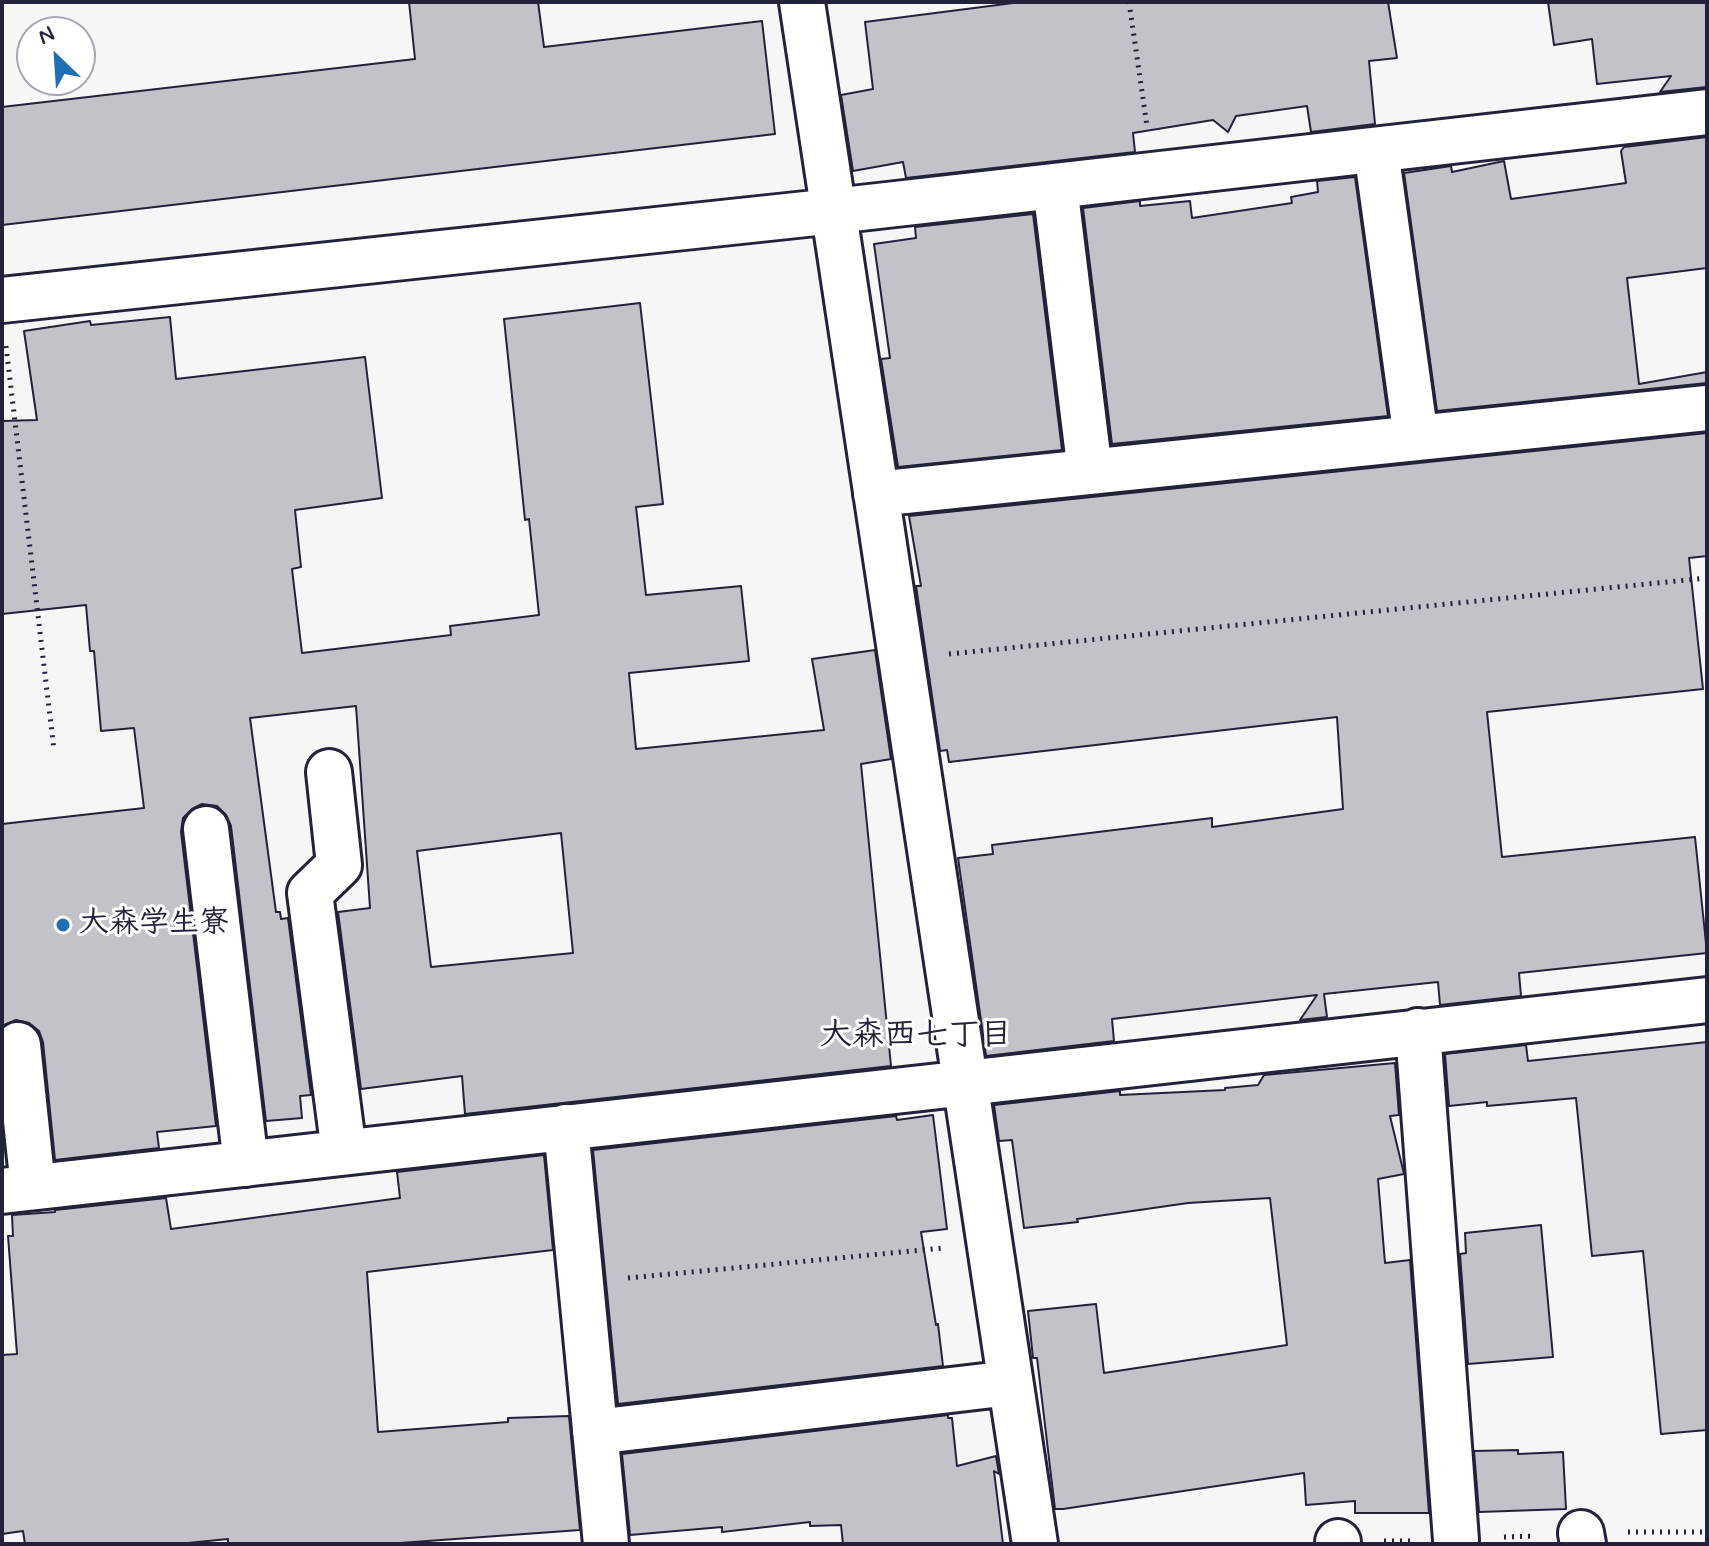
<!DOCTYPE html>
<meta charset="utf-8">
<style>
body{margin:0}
#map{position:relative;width:1709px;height:1546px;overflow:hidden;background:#f6f6f7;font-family:Mynerve,sans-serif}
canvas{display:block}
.frame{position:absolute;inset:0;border:4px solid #22223b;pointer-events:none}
.north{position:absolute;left:16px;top:16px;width:80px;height:80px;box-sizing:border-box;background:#fff;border:2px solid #a7a7b1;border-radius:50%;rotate:335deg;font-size:22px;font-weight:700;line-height:32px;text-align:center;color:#22223b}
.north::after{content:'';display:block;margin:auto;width:28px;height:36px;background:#1f6fb2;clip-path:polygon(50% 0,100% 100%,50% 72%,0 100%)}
</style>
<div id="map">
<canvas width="1709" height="1546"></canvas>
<div class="frame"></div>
<div class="north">N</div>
</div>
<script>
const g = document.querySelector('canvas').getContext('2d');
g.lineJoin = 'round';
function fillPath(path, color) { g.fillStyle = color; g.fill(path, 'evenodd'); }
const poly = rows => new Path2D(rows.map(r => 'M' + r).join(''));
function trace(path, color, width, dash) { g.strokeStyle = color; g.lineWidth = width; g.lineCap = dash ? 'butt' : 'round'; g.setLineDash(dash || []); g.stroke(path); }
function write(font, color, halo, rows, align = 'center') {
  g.font = font + ' Mynerve,"Klee One",sans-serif'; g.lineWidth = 6; g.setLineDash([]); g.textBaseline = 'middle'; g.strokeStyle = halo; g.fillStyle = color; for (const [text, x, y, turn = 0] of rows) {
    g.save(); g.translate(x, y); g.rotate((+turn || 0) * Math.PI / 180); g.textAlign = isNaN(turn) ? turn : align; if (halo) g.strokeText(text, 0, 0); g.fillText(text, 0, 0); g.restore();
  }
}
const building = poly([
 [409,2,538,2,544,47,762,21,775,134,2,225,2,107,415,59,409,2],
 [1021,2,1388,2,1397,58,1369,61,1375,124,1311,132,1307,106,1236,116,1228,132,1213,120,1133,133,1135,152,906,178,903,162,853,171,841,95,873,89,865,22,1021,2],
 [1548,2,1707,2,1707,87,1660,92,1671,76,1597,84,1592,39,1554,45,1548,2],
 [1707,137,1707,268,1627,278,1639,384,1707,372,1707,383,1437,411,1404,173,1451,166,1452,172,1504,161,1511,199,1626,183,1621,151,1624,147,1707,137],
 [1355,177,1388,416,1112,444,1083,208,1140,201,1140,206,1190,201,1192,218,1292,203,1291,197,1318,192,1317,181,1355,177],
 [1033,214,1062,450,898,467,881,359,890,358,874,244,916,238,915,227,1033,214],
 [640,303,663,504,636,507,646,595,741,586,749,661,629,673,636,749,824,730,812,659,875,650,891,759,861,764,891,1066,465,1114,462,1076,361,1089,338,912,370,908,356,706,250,718,276,912,280,912,281,919,288,918,311,1095,300,1096,302,1118,266,1121,231,826,226,815,217,806,202,804,192,809,183,818,181,832,216,1126,157,1132,159,1148,55,1160,43,1042,39,1031,29,1023,16,1020,2,1026,2,824,144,808,134,728,101,731,94,651,90,651,86,605,2,614,2,421,37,420,24,331,90,321,91,325,170,317,176,379,365,357,382,498,295,510,301,567,292,569,302,653,451,635,450,626,539,615,529,519,525,520,504,319,640,303],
 [561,833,573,953,431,967,417,851,561,833],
 [1707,433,1707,556,1689,558,1703,689,1487,712,1502,857,1695,837,1707,953,1519,973,1521,996,1440,1005,1438,982,1324,994,1327,1017,1300,1020,1317,995,1112,1019,1114,1041,986,1056,958,858,993,854,992,845,1212,818,1212,827,1343,809,1337,717,949,762,947,750,940,751,916,586,921,586,909,516,1707,433],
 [1707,1042,1707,1430,1661,1434,1643,1251,1592,1256,1576,1098,1487,1106,1487,1102,1449,1106,1445,1054,1526,1045,1528,1061,1707,1042],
 [1395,1063,1399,1115,1390,1116,1404,1174,1378,1179,1385,1263,1410,1260,1429,1513,1355,1513,1355,1501,1306,1505,1304,1473,1063,1509,1055,1509,1037,1358,1033,1358,1028,1311,1096,1304,1104,1373,1287,1345,1270,1198,1188,1203,1077,1219,1078,1222,1024,1228,1012,1140,999,1141,994,1105,1120,1091,1120,1095,1225,1090,1225,1088,1258,1085,1264,1075,1395,1063],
 [933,1115,947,1229,921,1232,936,1325,938,1324,943,1366,618,1404,593,1150,896,1116,897,1120,933,1115],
 [544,1155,553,1250,367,1272,378,1432,508,1422,508,1418,569,1416,580,1530,386,1544,228,1544,228,1539,178,1544,25,1544,23,1531,2,1534,2,1355,17,1354,8,1236,13,1236,12,1215,55,1212,55,1210,166,1198,171,1229,400,1198,397,1172,544,1155],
 [1541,1225,1553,1357,1468,1364,1460,1254,1466,1253,1465,1233,1541,1225],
 [948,1415,948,1418,952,1418,957,1466,996,1456,999,1474,994,1471,1003,1544,843,1544,841,1525,810,1526,810,1522,722,1532,722,1527,630,1535,622,1454,948,1415],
 [1518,1450,1518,1454,1563,1452,1566,1509,1479,1512,1474,1451,1518,1450]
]);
const path = poly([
 [1129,2,1147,126],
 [6,346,54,750],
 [949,654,1707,578],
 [628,1278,944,1248],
 [1628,1532,1707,1532],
 [1504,1537,1534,1536],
 [1384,1541,1410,1541]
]);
const minor = poly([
 [802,2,1035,1544],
 [1376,150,1416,438],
 [1055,186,1090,472],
 [2,300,834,211,1707,112],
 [876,494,1707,408],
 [329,772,339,865,310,893,344,1152],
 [206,829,246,1164],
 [1418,1031,1456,1540],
 [18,1045,33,1187],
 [566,1127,606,1544],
 [2,1191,1707,1000],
 [595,1432,1010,1383],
 [1581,1533,1583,1544],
 [1338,1542,1338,1544]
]);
const markers = [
 [63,925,8,"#1f6fb2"]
];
const poiNames = [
 ["大森学生寮",79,925]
];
const neighbourhoodNames = [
 ["大森西七丁目",916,1037]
];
fillPath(building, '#c2c2c9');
trace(building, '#22223b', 2);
trace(minor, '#22223b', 50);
trace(path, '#22223b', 5, [2, 6]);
trace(minor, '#fff', 44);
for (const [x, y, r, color] of markers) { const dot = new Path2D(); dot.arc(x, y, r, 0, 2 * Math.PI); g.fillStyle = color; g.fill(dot); trace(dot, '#fff', 3); }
write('bold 30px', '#22223b', '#fff', poiNames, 'left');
write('bold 32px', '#22223b', '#fff', neighbourhoodNames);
</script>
